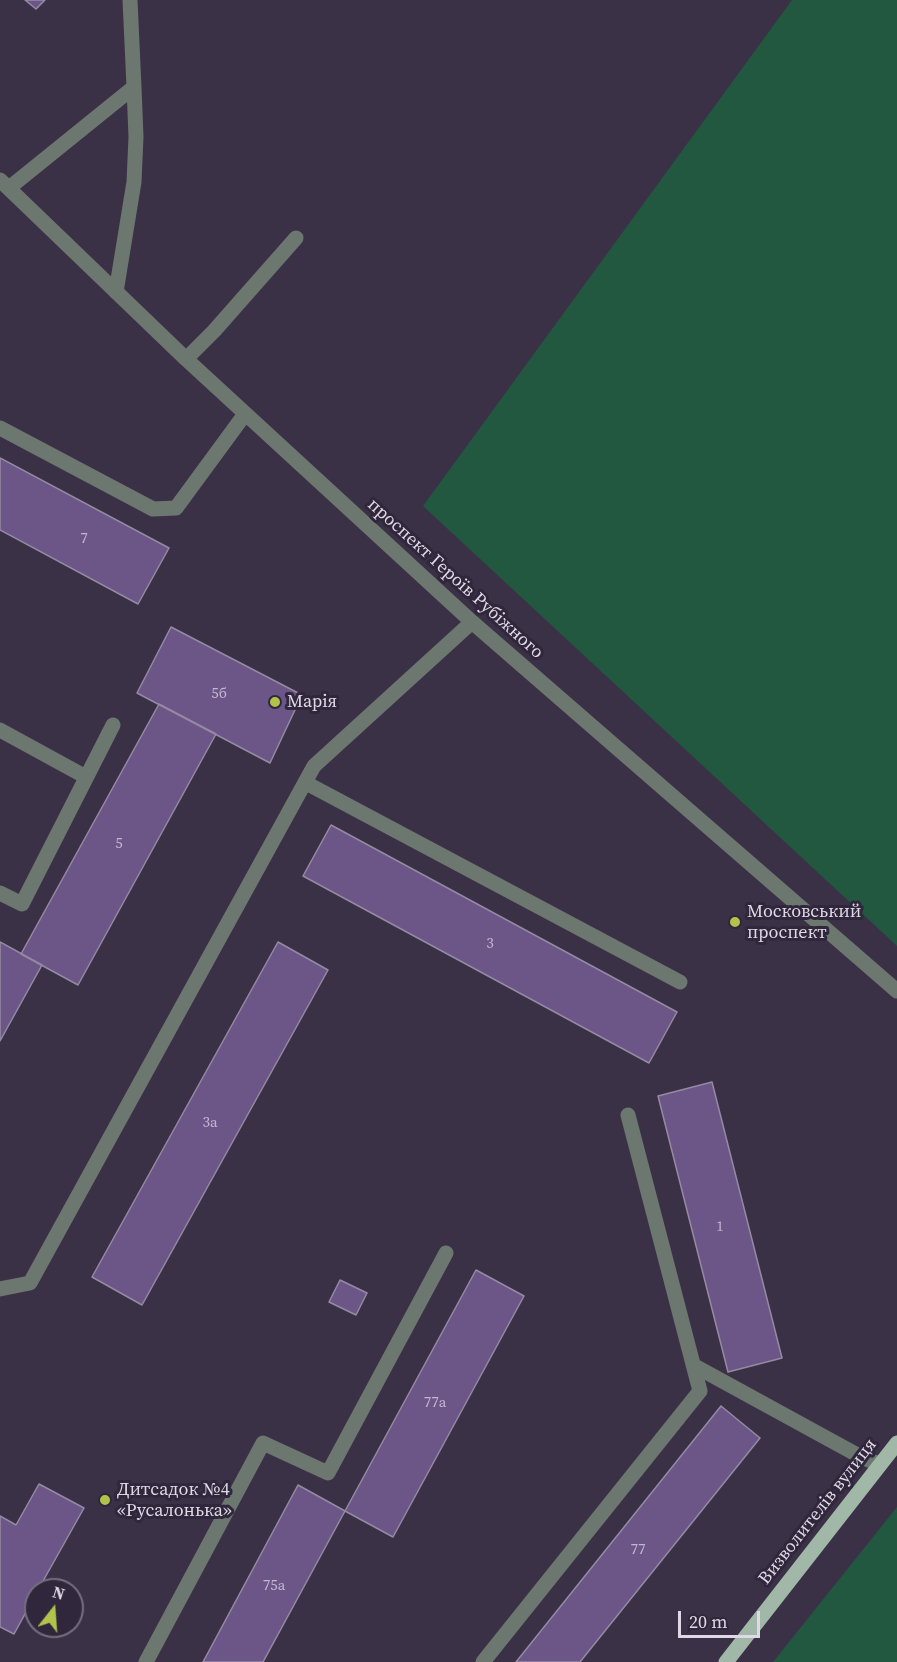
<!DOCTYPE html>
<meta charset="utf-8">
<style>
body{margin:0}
#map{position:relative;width:897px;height:1662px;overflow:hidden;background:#3b3146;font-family:"Source Serif 4",serif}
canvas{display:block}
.north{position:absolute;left:24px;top:1578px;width:60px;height:60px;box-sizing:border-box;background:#30273c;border:2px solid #766e80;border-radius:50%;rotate:17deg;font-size:16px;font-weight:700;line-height:24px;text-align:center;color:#dfd9e7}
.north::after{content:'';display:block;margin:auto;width:21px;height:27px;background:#b2c34c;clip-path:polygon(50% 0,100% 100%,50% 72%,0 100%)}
.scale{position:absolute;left:678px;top:1611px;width:82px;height:27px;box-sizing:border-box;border:3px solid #dfd9e7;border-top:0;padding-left:8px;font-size:18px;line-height:21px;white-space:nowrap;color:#dfd9e7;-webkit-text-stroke:4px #30273c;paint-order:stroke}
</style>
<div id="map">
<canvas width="897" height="1662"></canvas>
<div class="north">N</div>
<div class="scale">20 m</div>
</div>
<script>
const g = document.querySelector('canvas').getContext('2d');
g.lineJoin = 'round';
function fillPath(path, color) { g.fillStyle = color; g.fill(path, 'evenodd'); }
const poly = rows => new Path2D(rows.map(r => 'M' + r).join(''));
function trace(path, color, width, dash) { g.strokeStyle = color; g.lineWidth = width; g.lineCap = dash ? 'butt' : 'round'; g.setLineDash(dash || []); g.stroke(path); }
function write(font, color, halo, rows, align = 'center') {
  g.font = font + ' "Source Serif 4",serif'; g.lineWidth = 6; g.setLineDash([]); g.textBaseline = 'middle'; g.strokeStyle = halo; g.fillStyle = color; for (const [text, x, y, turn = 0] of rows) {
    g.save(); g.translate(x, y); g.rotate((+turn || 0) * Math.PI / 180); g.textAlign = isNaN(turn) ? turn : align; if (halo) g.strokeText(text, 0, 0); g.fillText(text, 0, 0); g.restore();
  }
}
const green = poly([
 [792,0,897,0,897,946,423,506],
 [897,1507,897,1662,773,1662]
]);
const building = poly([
 [25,0,45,0,36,9,25,0],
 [0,458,169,548,138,604,0,530,0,458],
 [171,627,302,695,270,763,137,693,171,627],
 [159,704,216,734,78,985,21,954,159,704],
 [331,825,677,1012,649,1063,303,876,331,825],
 [0,942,42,965,0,1041,0,942],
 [278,942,328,970,142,1305,92,1277,278,942],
 [712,1082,782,1358,728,1372,658,1096,712,1082],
 [476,1270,524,1296,393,1537,345,1511,476,1270],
 [340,1280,367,1293,356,1315,329,1302,340,1280],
 [721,1406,760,1438,580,1662,516,1662,721,1406],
 [39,1484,84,1508,38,1590,36,1590,36,1594,14,1634,0,1627,0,1516,16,1525,39,1484],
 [298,1485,345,1511,263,1662,203,1662,298,1485]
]);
const minor = poly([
 [0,180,186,359,472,622,897,991],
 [9,188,134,87,130,0],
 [116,292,134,182,136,137,134,87],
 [186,359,214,331,296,238],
 [0,428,153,509,176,508,245,414],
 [0,730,86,777],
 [306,783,680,982],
 [0,893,22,904,113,725],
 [0,1289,30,1283,314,766,472,622],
 [693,1365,863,1458,880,1464],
 [146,1662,263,1443,328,1473,446,1253],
 [483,1662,700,1391,628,1115]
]);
const major = poly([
 [726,1662,897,1443]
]);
const markers = [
 [275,702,6,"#b2c34c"],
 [735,922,6,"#b2c34c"],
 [105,1500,6,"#b2c34c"]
];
const numberNames = [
 ["7",84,539],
 ["5б",219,694],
 ["5",119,844],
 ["3",490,944],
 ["3а",210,1123],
 ["1",720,1227],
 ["77а",435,1403],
 ["77",638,1550],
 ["75а",274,1586]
];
const streetNames = [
 ["проспект Героїв Рубіжного",455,579,42],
 ["Визволителів вулиця",818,1512,-52]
];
const poiNames = [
 ["Марія",287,702],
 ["Московський",747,912],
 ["проспект",747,933],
 ["Дитсадок №4",117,1490],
 ["«Русалонька»",117,1511]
];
fillPath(green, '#225740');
fillPath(building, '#6c5587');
trace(building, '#958aa3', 1.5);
trace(minor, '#6c776f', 15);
trace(major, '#a1b7a7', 15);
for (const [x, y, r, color] of markers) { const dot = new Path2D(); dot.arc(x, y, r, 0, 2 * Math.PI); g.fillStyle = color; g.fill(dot); trace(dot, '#30273c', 2); }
write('15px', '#c2b8cf', null, numberNames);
write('18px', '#dfd9e7', '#30273c', streetNames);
write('18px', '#dfd9e7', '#30273c', poiNames, 'left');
</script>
